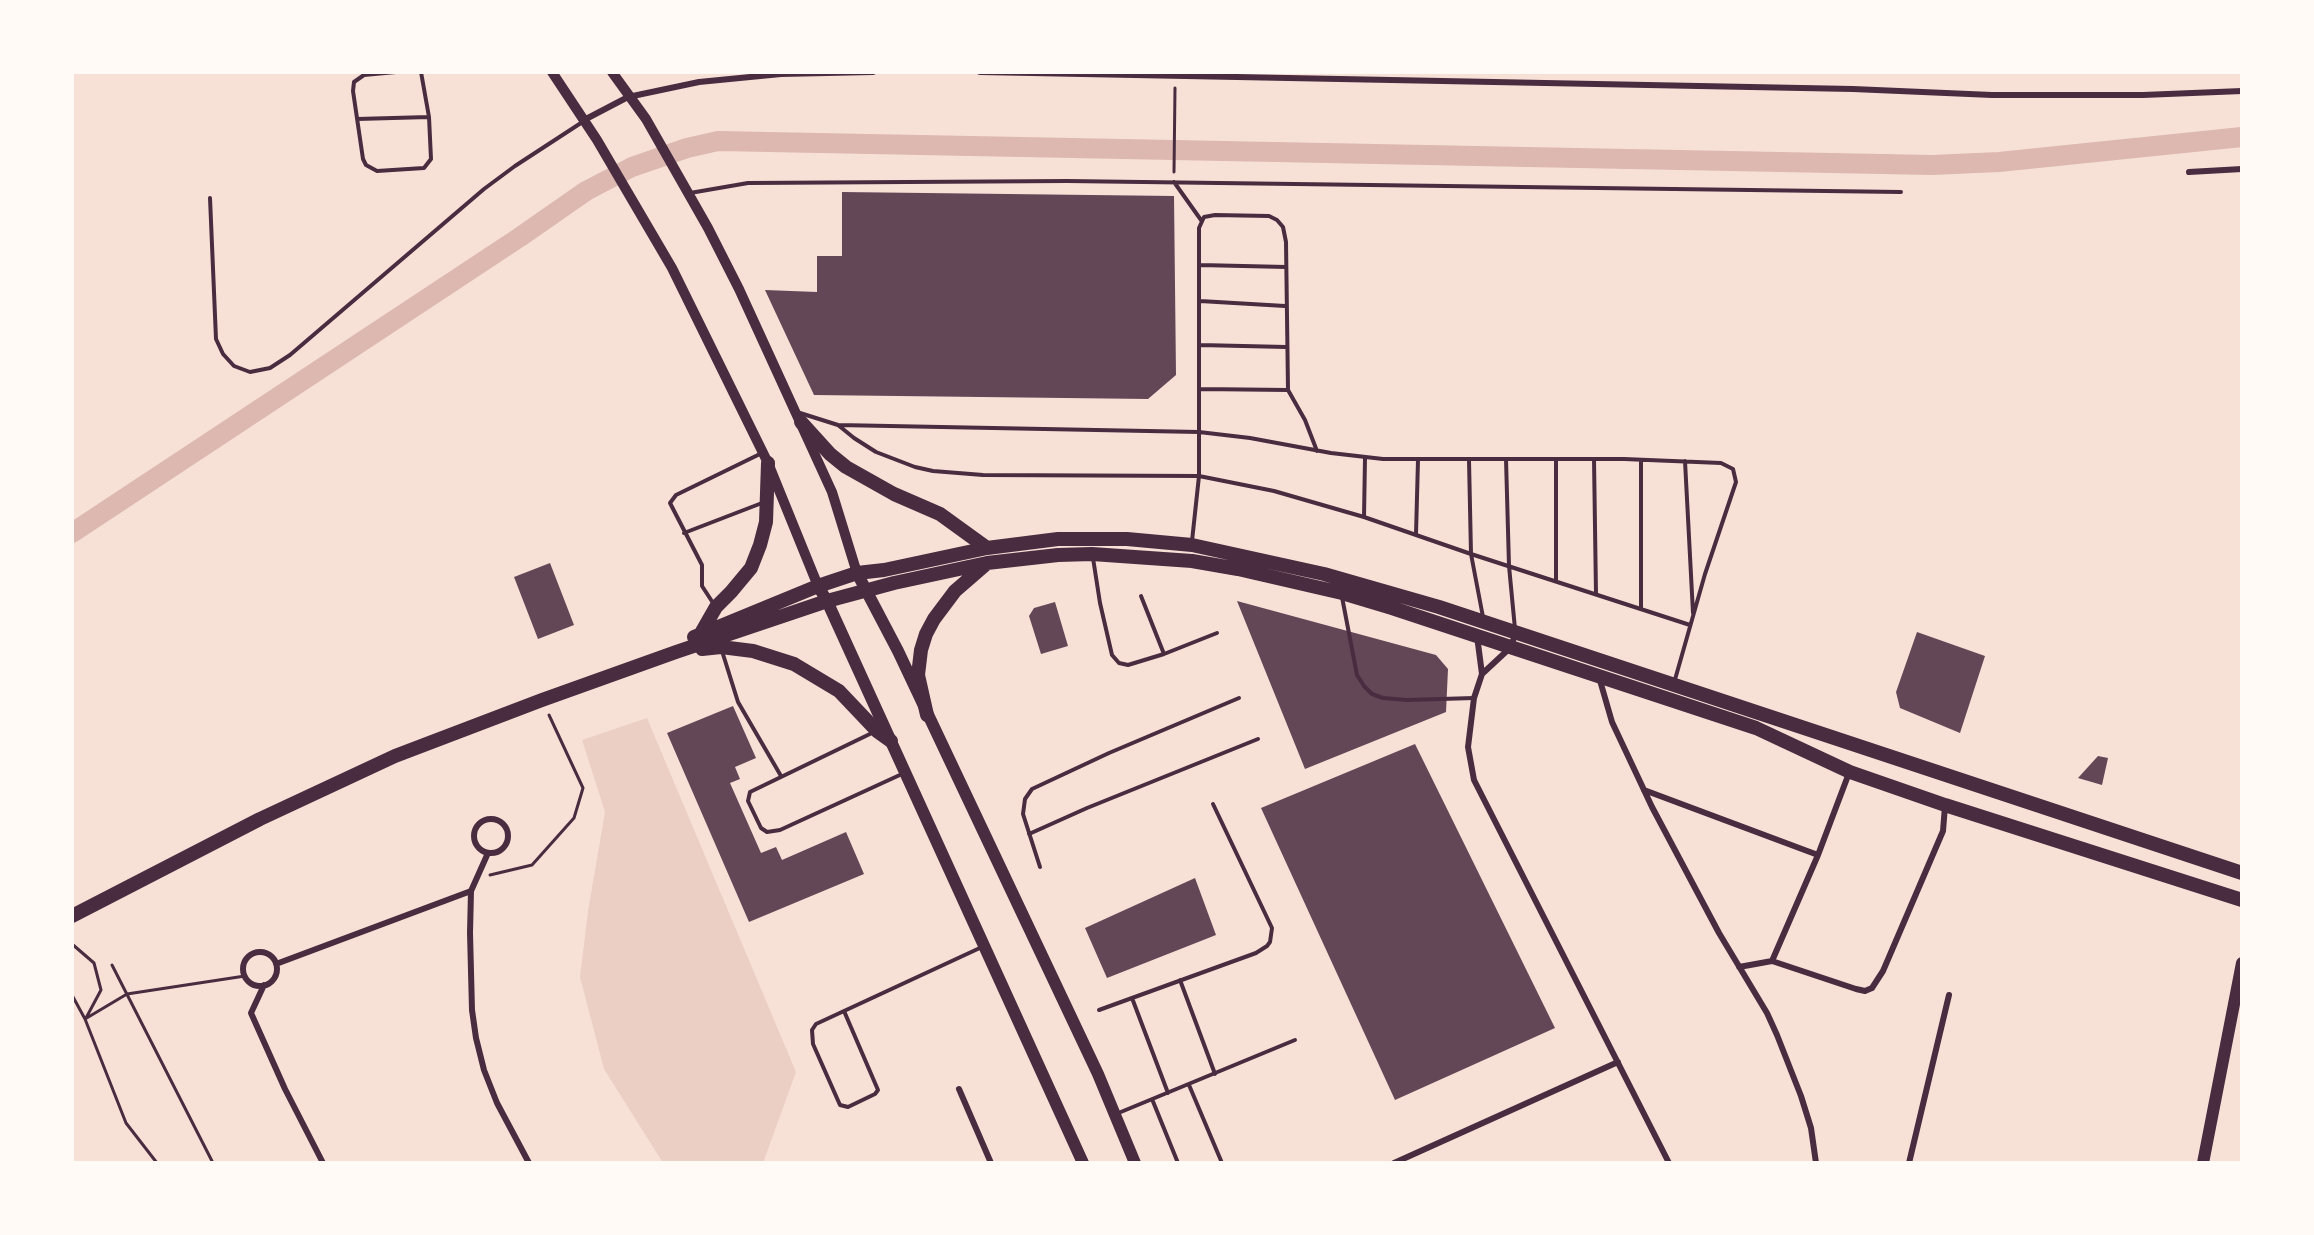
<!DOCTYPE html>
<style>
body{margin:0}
#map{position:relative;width:2314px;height:1235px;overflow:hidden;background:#f7e1d7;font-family:"Archivo Narrow",sans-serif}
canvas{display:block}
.frame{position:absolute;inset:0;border:74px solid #fffaf5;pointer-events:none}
</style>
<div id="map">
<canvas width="2314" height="1235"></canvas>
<div class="frame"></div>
</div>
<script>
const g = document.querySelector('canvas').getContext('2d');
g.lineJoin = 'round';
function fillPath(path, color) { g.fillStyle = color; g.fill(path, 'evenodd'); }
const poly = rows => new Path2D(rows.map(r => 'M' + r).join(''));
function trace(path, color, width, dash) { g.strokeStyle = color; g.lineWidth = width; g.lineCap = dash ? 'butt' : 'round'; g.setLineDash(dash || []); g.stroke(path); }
const green = poly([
 [647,718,796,1072,763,1163,663,1163,604,1069,580,977,588,911,605,812,582,740]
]);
const canal = poly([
 [72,533,520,237,586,191,632,167,687,148,718,141,1932,165,1999,162,2242,137]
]);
const building = poly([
 [842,192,1174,196,1176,375,1148,399,814,395,765,290,817,292,817,256,842,256],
 [550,563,574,625,538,639,514,577],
 [1237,601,1436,655,1448,669,1446,712,1305,769],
 [1055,602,1068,646,1041,654,1029,616,1034,608],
 [1917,632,1985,656,1960,733,1900,708,1896,692],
 [733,706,756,758,735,767,740,779,730,783,761,853,776,847,782,860,846,832,864,874,749,922,667,733],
 [1415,744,1555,1028,1395,1100,1261,808],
 [2098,756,2108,758,2102,785,2078,778],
 [1195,878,1216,935,1107,978,1085,928]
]);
const path = poly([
 [1174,172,1175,88],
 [490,875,532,865,574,818,583,788,549,715],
 [72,944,94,963,101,990,86,1018],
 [112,965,213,1163],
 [72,995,85,1019,126,1123,157,1163],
 [85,1019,127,994,245,976]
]);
const service = poly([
 [396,72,364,75,354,82,353,91,363,159,366,165,377,171,424,168,431,159,429,117,421,72],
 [357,119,429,117],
 [1174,182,1201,220],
 [690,193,748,183,1067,181,1901,192],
 [210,198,216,339,223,354,234,366,250,372,270,368,290,355,484,189,515,166,584,121],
 [1200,265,1286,267],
 [1200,301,1285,306],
 [1200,345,1286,347],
 [1200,389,1288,390],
 [800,413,838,425],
 [1506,459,1509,566,1515,629],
 [1594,459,1596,594],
 [1469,460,1471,554,1483,617],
 [1685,461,1693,613],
 [1364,517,1365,458],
 [684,533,762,503],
 [1416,534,1418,460],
 [1192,541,1199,476,1199,228,1204,217,1215,215,1269,216,1277,220,1283,227,1286,242,1288,390,1305,420,1317,451],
 [1093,558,1100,603,1112,655,1119,663,1128,665,1164,654,1141,596],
 [1556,580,1556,459],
 [1342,597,1357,675,1364,686,1372,694,1383,698,1407,700,1474,698],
 [715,606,702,586,702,565,670,503,676,495,762,453],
 [1641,609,1641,460],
 [722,651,738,702,781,776],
 [1164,654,1217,633],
 [1674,683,1705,574,1736,482,1733,469,1721,463,1624,459,1383,459,1331,453,1250,438,1199,432,838,425,854,438,876,452,915,467,933,471,983,475,1199,476,1274,491,1364,517,1471,554,1690,625],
 [874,732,750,792,748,801,761,828,767,832,780,830,902,774],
 [1029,834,1087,808,1258,739],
 [1040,867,1023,814,1025,799,1032,789,1109,753,1239,698],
 [1180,980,1215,1074],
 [1132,998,1168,1093],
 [1099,1010,1256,953,1267,946,1270,942,1272,928,1213,804],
 [844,1011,878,1090,875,1094,848,1107,840,1105,813,1044,812,1030,816,1024,982,947],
 [1189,1085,1222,1163],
 [1152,1099,1178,1163],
 [1116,1114,1295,1040]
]);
const minor = poly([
 [980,72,1853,89,1992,95,2143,95,2242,91],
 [584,120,628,97,699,82,781,74,873,72],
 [2189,172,2242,169],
 [1516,633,1510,648,1482,674,1474,698,1468,747,1474,780,1669,1163],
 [1477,636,1482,674],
 [1599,677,1612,722,1652,807,1719,933,1767,1013,1777,1035,1801,1096,1811,1128,1816,1163],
 [1644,790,1818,855,1772,961],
 '474 836a17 17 0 1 1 34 0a17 17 0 1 1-34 0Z',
 [488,853,471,891,470,933,472,1010,476,1038,484,1070,497,1103,529,1163],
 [1818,855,1849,773],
 '243 969a17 17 0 1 1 34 0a17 17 0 1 1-34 0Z',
 [276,964,471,891],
 [1739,967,1772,961,1856,989,1865,991,1872,988,1883,971,1943,831,1945,806],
 [264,985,251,1013,285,1089,323,1163],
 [959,1089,991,1163],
 [1394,1163,1618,1062],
 [1909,1163,1949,995]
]);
const tertiary = poly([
 [552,72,597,140,672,268,768,463,818,586],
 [612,72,646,119,708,228,739,289,832,492,857,573]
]);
const secondary = poly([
 [857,573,898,651,1098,1074,1135,1163],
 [818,586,827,601,1083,1163],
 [2203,1163,2242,963]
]);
const primary = poly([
 [801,422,830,454,846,467,894,494,940,514,987,548],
 [700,635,716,607,731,592,751,568,760,545,766,522,768,463],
 [694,637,818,586,857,573,884,570,987,548,1058,539,1127,539,1192,545,1324,574,1439,607,2242,873],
 [702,649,721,647,753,651,794,664,839,691,877,731,891,741],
 [927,715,918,675,921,650,926,634,934,619,955,591,985,565],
 [72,916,260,819,395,756,542,700,676,652,827,601,894,583,987,563,1058,555,1092,554,1192,561,1238,569,1342,593,1392,608,1756,728,1850,772,1945,805,2242,900]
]);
fillPath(green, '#ebcfc5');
trace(canal, '#dcb8b0', 20);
fillPath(building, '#644757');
trace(path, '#4a2c40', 3);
trace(service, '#4a2c40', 4);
trace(minor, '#4a2c40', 6);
trace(tertiary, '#4a2c40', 10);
trace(secondary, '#4a2c40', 12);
trace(primary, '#4a2c40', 14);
</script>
